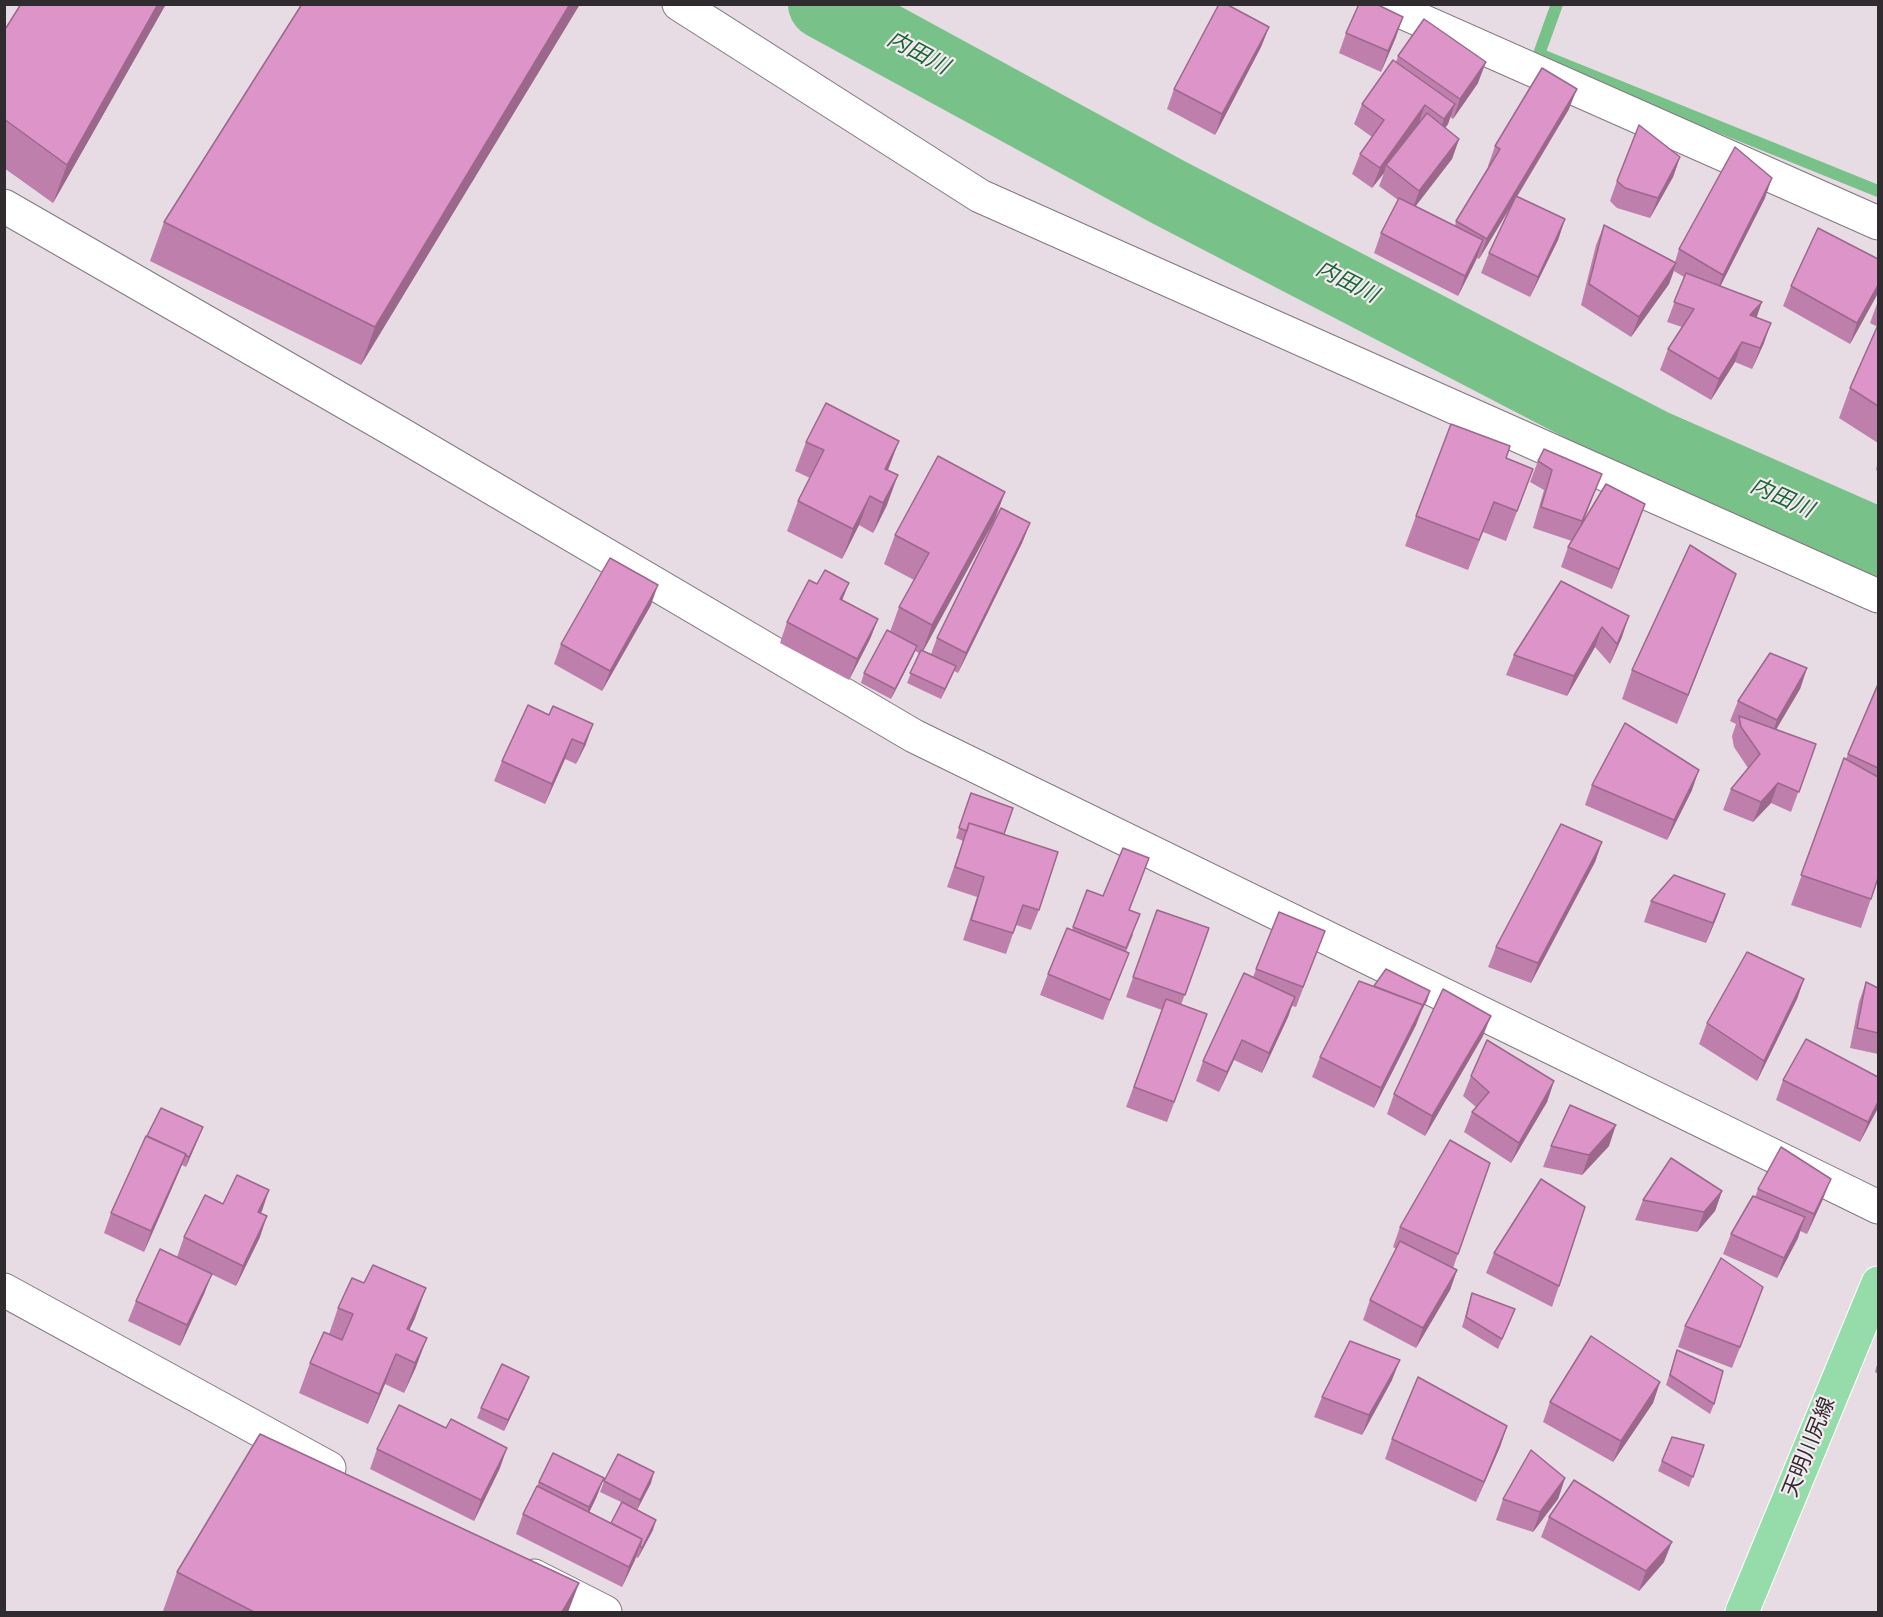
<!DOCTYPE html>
<meta charset="utf-8">
<style>
body{margin:0}
#map{position:relative;width:1883px;height:1617px;overflow:hidden;background:#e7dce4;font-family:Overpass,sans-serif}
canvas{display:block}
.frame{position:absolute;inset:0;border:6px solid #302b2e;pointer-events:none}
</style>
<div id="map">
<canvas width="1883" height="1617"></canvas>
<div class="frame"></div>
</div>
<script>
const g = document.querySelector('canvas').getContext('2d');
g.lineJoin = 'round';
const poly = rows => new Path2D(rows.map(r => 'M' + r).join(''));
function trace(path, color, width, dash) { g.strokeStyle = color; g.lineWidth = width; g.lineCap = dash ? 'butt' : 'round'; g.setLineDash(dash || []); g.stroke(path); }
function fillPath(path, color) { g.fillStyle = color; g.fill(path, 'evenodd'); }
function write(font, color, halo, rows, align = 'center') {
  g.font = font + ' Overpass,"Noto Sans JP",sans-serif'; g.lineWidth = 4.5; g.setLineDash([]); g.textBaseline = 'middle'; g.strokeStyle = halo; g.fillStyle = color; for (const [text, x, y, turn = 0] of rows) {
    g.save(); g.translate(x, y); g.rotate((+turn || 0) * Math.PI / 180); g.textAlign = isNaN(turn) ? turn : align; if (halo) g.strokeText(text, 0, 0); g.fillText(text, 0, 0); g.restore();
  }
}
const stream = poly([
 [1557,4,1539,54,1878,191]
]);
const river = poly([
 [823,4,1168,192,1653,444,1878,543]
]);
const minor = poly([
 [679,4,980,196,1878,596],
 [1384,4,1878,223],
 [4,206,397,432,914,736,1878,1207],
 [4,1290,329,1468],
 [534,1576,605,1612]
]);
const major = poly([
 [1742,1612,1878,1283]
]);
const wall = poly([
 [21,4,166,4,53,203,4,168,4,31],
 [580,4,361,365,150,261,164,222],
 [1269,27,1261,47,1215,135,1167,109,1174,89],
 [1346,33,1396,37,1381,72,1339,53],
 [1398,56,1478,83,1453,119,1450,117,1448,124,1445,128,1459,139,1452,159,1415,206,1455,226,1456,221,1489,167,1488,166,1495,146,1569,109,1517,197,1565,219,1558,240,1530,297,1481,273,1489,253,1512,205,1479,259,1477,258,1458,296,1374,253,1381,233,1398,200,1379,186,1384,173,1372,188,1352,174,1360,154,1372,137,1354,124,1362,104,1396,62],
 [1680,157,1673,177,1650,218,1617,208,1610,201,1617,181],
 [1765,198,1720,286,1756,318,1764,343,1752,369,1735,362,1711,400,1660,370,1668,349,1682,327,1667,322,1684,277,1674,271,1669,284,1631,337,1581,305,1596,245,1604,225,1675,262,1679,249],
 [1791,286,1878,293,1850,344,1783,306],
 [1878,301,1878,443,1839,418,1850,388,1878,327,1870,323],
 [806,442,888,470,887,505,873,533,859,525,842,559,787,531,798,501,810,478,795,471],
 [1506,458,1533,469,1506,541,1483,532,1468,570,1405,546,1416,516],
 [1878,460,1878,471,1876,470],
 [1538,461,1594,494,1583,522,1645,504,1612,589,1561,567,1568,547,1572,541,1533,528,1544,490,1530,482],
 [1005,492,994,521,923,651,931,654,937,638,1030,523,1022,543,958,673,954,671,941,699,907,683,919,653,915,651,891,699,861,683,864,673,890,632,899,607,914,580,884,564,895,535],
 [1561,581,1622,637,1610,664,1595,647,1567,696,1506,675,1514,655],
 [842,600,878,619,870,639,849,680,780,643,787,622],
 [1725,603,1677,724,1622,699,1632,670],
 [651,605,602,691,554,664,561,644],
 [1807,668,1800,689,1776,729,1816,744,1791,812,1771,803,1753,822,1723,810,1731,789,1748,768,1734,747,1732,736,1736,724,1730,721,1738,701],
 [1878,682,1878,878,1861,928,1791,905,1844,758,1846,759],
 [528,705,586,744,576,764,565,759,545,804,494,781,502,761],
 [1592,785,1692,790,1667,840,1585,805],
 [971,793,1004,834,1039,910,1031,930,1016,925,1006,954,963,940,977,897,947,887,963,841,956,838],
 [1602,842,1595,862,1531,983,1488,967,1496,947],
 [1142,878,1129,910,1133,935,1126,952,1129,953,1103,1020,1040,995,1048,974,1072,930,1087,890,1103,896],
 [1651,901,1718,914,1706,943,1644,922],
 [1157,910,1209,928,1181,1005,1207,1014,1167,1122,1126,1107,1162,1010,1126,997],
 [1279,912,1325,931,1296,1007,1292,1006,1288,1017,1262,1073,1234,1060,1219,1092,1196,1081,1203,1061,1253,977],
 [1804,979,1797,999,1757,1081,1699,1044,1707,1023],
 [1866,982,1878,988,1878,1054,1850,1048,1859,1002],
 [1374,986,1430,991,1416,1025,1374,1108,1312,1077,1320,1057],
 [1483,1036,1425,1136,1387,1114,1394,1094],
 [1471,1076,1554,1081,1547,1102,1511,1163,1464,1132,1472,1112,1476,1107,1463,1096],
 [1783,1080,1878,1108,1860,1142,1776,1100],
 [203,1127,186,1167,182,1165,144,1252,104,1233,111,1213,147,1136],
 [1551,1146,1609,1146,1582,1175,1543,1167],
 [1490,1163,1453,1268,1457,1270,1450,1290,1416,1348,1363,1320,1370,1300,1396,1249,1393,1247,1400,1227],
 [1758,1189,1823,1199,1807,1234,1800,1231,1798,1238,1777,1278,1723,1254,1731,1234,1755,1197],
 [1722,1191,1715,1211,1697,1232,1635,1220,1643,1200],
 [223,1204,260,1213,260,1237,236,1286,211,1274,204,1294,180,1346,128,1321,136,1301,177,1257,184,1237],
 [1494,1253,1559,1286,1552,1307,1486,1273],
 [1472,1293,1511,1319,1498,1349,1462,1327],
 [1756,1307,1732,1368,1678,1347,1685,1326],
 [338,1308,415,1318,409,1330,416,1367,404,1393,385,1384,368,1424,299,1393,310,1363,329,1334],
 [1677,1350,1714,1404,1710,1414,1666,1385],
 [1878,1361,1878,1374,1875,1372],
 [1392,1380,1362,1435,1314,1417,1322,1397],
 [1660,1382,1653,1403,1613,1462,1543,1422,1550,1402],
 [525,1387,504,1431,477,1418,481,1408],
 [1507,1426,1500,1447,1476,1502,1385,1459,1392,1439],
 [446,1428,500,1468,474,1521,370,1469,377,1449],
 [1704,1445,1689,1487,1658,1471,1662,1461],
 [604,1478,596,1498,589,1513,611,1523,621,1502,600,1492,604,1481,651,1483,637,1510,653,1530,638,1558,636,1557,622,1587,516,1534,523,1514,539,1482],
 [1565,1478,1558,1499,1533,1532,1496,1520,1503,1499],
 [1549,1517,1664,1562,1639,1591,1541,1537],
 [177,1572,579,1583,568,1612,167,1612,163,1611]
]);
const shadedWall = poly([
 [158,4,166,4,53,203,67,165],
 [570,4,580,4,361,365,375,327],
 [1403,17,1396,37,1381,72,1388,51],
 [1269,27,1261,47,1215,135,1222,114],
 [1486,62,1478,83,1453,119,1460,99],
 [1577,89,1569,109,1479,259,1487,239],
 [1455,104,1448,124,1437,139,1444,119],
 [1425,105,1418,125,1386,165,1384,173,1372,188,1380,168],
 [1459,139,1452,159,1412,211,1419,191],
 [1680,157,1673,177,1650,218,1658,198],
 [1772,178,1765,198,1716,295,1723,275],
 [1565,219,1558,240,1530,297,1538,277],
 [1483,240,1476,260,1458,296,1465,276],
 [1676,263,1669,284,1631,337,1639,317],
 [1878,285,1878,293,1850,344,1857,323],
 [1762,302,1755,322,1750,315],
 [1771,323,1764,343,1752,369,1760,348],
 [1742,342,1735,362,1711,400,1719,379],
 [899,441,888,470,885,469],
 [1602,474,1594,494,1575,542,1582,521],
 [898,475,887,505,873,533,883,503],
 [1005,492,994,521,921,655,932,625],
 [870,496,859,525,842,559,853,529],
 [1645,504,1638,524,1612,589,1619,569],
 [1030,523,1022,543,958,673,966,653],
 [1736,574,1725,603,1677,724,1688,695],
 [849,583,841,603,840,599],
 [658,585,651,605,602,691,610,671],
 [1629,616,1622,637,1610,664,1617,644],
 [878,619,870,639,849,680,857,659],
 [1602,627,1595,647,1567,696,1574,676],
 [917,646,913,656,891,699,895,689],
 [956,666,952,676,941,699,945,689],
 [1807,668,1800,689,1770,740,1777,720],
 [593,724,586,744,576,764,584,744],
 [572,739,565,759,545,804,552,784],
 [1699,770,1692,790,1667,840,1674,820],
 [1778,783,1771,803,1753,822,1761,802],
 [1602,842,1595,862,1531,983,1538,963],
 [1725,894,1718,914,1706,943,1713,923],
 [1804,979,1797,999,1757,1081,1764,1061],
 [1430,991,1427,1001,1419,1015,1423,1005],
 [1295,997,1288,1017,1262,1073,1269,1053],
 [1423,1005,1416,1025,1374,1108,1381,1088],
 [1491,1016,1483,1036,1425,1136,1432,1116],
 [1242,1040,1234,1060,1219,1092,1227,1072],
 [1554,1081,1547,1102,1511,1163,1519,1143],
 [1878,1102,1878,1108,1860,1142,1868,1122],
 [1616,1125,1609,1146,1582,1175,1589,1155],
 [203,1127,199,1137,186,1167,189,1157],
 [186,1154,178,1174,144,1252,151,1231],
 [1831,1179,1823,1199,1807,1234,1814,1214],
 [269,1190,262,1211,251,1232,258,1212],
 [1722,1191,1715,1211,1697,1232,1704,1212],
 [267,1216,260,1237,236,1286,243,1266],
 [1805,1217,1798,1238,1777,1278,1784,1258],
 [1457,1270,1450,1290,1416,1348,1423,1328],
 [212,1274,204,1294,180,1346,187,1325],
 [426,1288,415,1318,396,1359,407,1329],
 [427,1338,416,1367,404,1393,415,1363],
 [396,1354,385,1384,368,1424,379,1394],
 [1400,1360,1392,1380,1362,1435,1369,1415],
 [529,1377,525,1387,504,1431,508,1420],
 [1660,1382,1653,1403,1613,1462,1621,1441],
 [1507,1426,1500,1447,1476,1502,1484,1482],
 [507,1448,500,1468,474,1521,481,1500],
 [654,1472,651,1483,637,1510,640,1500],
 [604,1478,596,1498,582,1527,589,1507],
 [1565,1478,1558,1499,1533,1532,1540,1512],
 [656,1520,653,1530,638,1558,642,1548],
 [642,1539,635,1560,622,1587,629,1567],
 [1672,1542,1664,1562,1639,1591,1646,1571],
 [579,1583,568,1612,562,1612]
]);
const building = poly([
 [21,4,158,4,67,165,4,119,4,31,21,4],
 [302,4,570,4,375,327,164,222,302,4],
 [1219,4,1226,4,1269,27,1222,114,1174,89,1219,4],
 [1359,4,1376,4,1403,17,1388,51,1346,33,1359,4],
 [1424,19,1486,62,1460,99,1398,56,1424,19],
 [1393,60,1455,104,1444,119,1425,105,1380,168,1360,154,1384,120,1362,104,1393,60],
 [1542,68,1577,89,1487,239,1456,221,1500,149,1495,146,1542,68],
 [1427,113,1459,139,1419,191,1386,165,1427,113],
 [1639,125,1680,157,1658,198,1625,188,1617,181,1639,125],
 [1735,147,1772,178,1723,275,1679,249,1735,147],
 [1516,196,1565,219,1538,277,1489,253,1516,196],
 [1399,198,1483,240,1465,276,1381,233,1399,198],
 [1604,225,1676,263,1639,317,1589,284,1604,225],
 [1818,228,1878,259,1878,285,1857,323,1791,286,1818,228],
 [1686,273,1762,302,1750,315,1771,323,1760,348,1742,342,1719,379,1668,349,1694,309,1674,302,1686,273],
 [1878,325,1878,406,1850,388,1878,325],
 [826,403,899,441,885,469,898,475,883,503,870,496,853,529,798,501,824,450,806,442,826,403],
 [1451,424,1510,446,1506,458,1533,469,1517,511,1494,502,1479,540,1416,516,1451,424],
 [1544,449,1602,474,1582,521,1541,507,1552,470,1538,461,1544,449],
 [938,456,1005,492,932,625,899,607,929,553,895,535,938,456],
 [1606,484,1645,504,1619,569,1568,547,1606,484],
 [1001,508,1030,523,966,653,937,638,1001,508],
 [1690,545,1736,574,1688,695,1632,670,1690,545],
 [610,558,658,585,610,671,561,644,610,558],
 [825,570,849,583,840,599,878,619,857,659,787,622,809,580,817,584,825,570],
 [1561,581,1629,616,1617,644,1602,627,1574,676,1514,655,1561,581],
 [887,630,917,646,895,689,864,673,887,630],
 [921,650,956,666,945,689,910,673,921,650],
 [1770,653,1807,668,1777,720,1738,701,1770,653],
 [1877,687,1878,688,1878,768,1848,754,1877,687],
 [528,705,549,715,553,706,593,724,584,744,572,739,552,784,502,761,528,705],
 [1739,716,1816,744,1799,792,1778,783,1761,802,1731,789,1760,754,1741,727,1739,716],
 [1625,723,1699,770,1674,820,1592,785,1625,723],
 [1844,758,1878,777,1878,878,1871,899,1801,875,1844,758],
 [971,793,1013,808,1004,834,969,823,967,831,959,828,971,793],
 [969,823,1058,852,1039,910,1023,905,1013,933,971,920,984,877,955,867,969,823],
 [1561,824,1602,842,1538,963,1496,947,1561,824],
 [1123,848,1149,858,1129,910,1140,914,1126,948,1073,927,1087,890,1103,896,1123,848],
 [1674,875,1725,894,1713,923,1651,901,1674,875],
 [1157,910,1209,928,1185,995,1133,977,1157,910],
 [1279,912,1325,931,1303,987,1256,969,1279,912],
 [1067,928,1129,953,1110,1000,1048,974,1067,928],
 [1747,952,1804,979,1764,1061,1707,1023,1747,952],
 [1386,969,1430,991,1423,1005,1374,986,1386,969],
 [1244,973,1295,997,1269,1053,1242,1040,1227,1072,1203,1061,1244,973],
 [1359,981,1423,1005,1381,1088,1320,1057,1359,981],
 [1866,982,1878,988,1878,1033,1857,1028,1866,982],
 [1443,989,1491,1016,1432,1116,1394,1094,1443,989],
 [1166,999,1207,1014,1174,1102,1134,1087,1166,999],
 [1806,1039,1878,1077,1878,1102,1868,1122,1783,1080,1806,1039],
 [1487,1040,1554,1081,1519,1143,1472,1112,1489,1092,1471,1076,1487,1040],
 [1570,1105,1616,1125,1589,1155,1551,1146,1570,1105],
 [161,1108,203,1127,189,1157,185,1155,186,1154,147,1136,161,1108],
 [146,1136,186,1154,151,1231,111,1213,146,1136],
 [1450,1140,1490,1163,1458,1254,1400,1227,1450,1140],
 [1781,1147,1831,1179,1814,1214,1758,1189,1781,1147],
 [1671,1158,1722,1191,1704,1212,1643,1200,1671,1158],
 [237,1175,269,1190,258,1212,267,1216,243,1266,184,1237,205,1195,223,1204,237,1175],
 [1541,1179,1585,1207,1559,1286,1494,1253,1541,1179],
 [1753,1196,1805,1217,1784,1258,1731,1234,1753,1196],
 [1400,1241,1457,1270,1423,1328,1370,1300,1400,1241],
 [160,1249,212,1274,187,1325,136,1301,160,1249],
 [1721,1258,1763,1287,1740,1347,1685,1326,1721,1258],
 [373,1265,426,1288,407,1329,427,1338,415,1363,396,1354,379,1394,310,1363,324,1332,342,1340,353,1314,338,1308,352,1278,364,1283,373,1265],
 [1472,1293,1515,1309,1502,1339,1466,1317,1472,1293],
 [1591,1336,1660,1382,1621,1441,1550,1402,1591,1336],
 [1350,1341,1400,1360,1369,1415,1322,1397,1350,1341],
 [1677,1350,1723,1371,1714,1404,1670,1375,1677,1350],
 [502,1364,529,1377,508,1420,481,1408,502,1364],
 [1418,1377,1507,1426,1484,1482,1392,1439,1418,1377],
 [399,1405,446,1428,451,1419,507,1448,481,1500,377,1449,399,1405],
 [260,1434,579,1583,562,1612,254,1612,177,1572,260,1434],
 [1672,1437,1704,1445,1693,1477,1662,1461,1672,1437],
 [1531,1450,1565,1478,1540,1512,1503,1499,1531,1450],
 [553,1453,604,1478,589,1507,539,1482,553,1453],
 [618,1454,654,1472,640,1500,604,1481,618,1454],
 [1574,1480,1672,1542,1646,1571,1549,1517,1574,1480],
 [537,1486,642,1539,629,1567,523,1514,537,1486],
 [622,1502,656,1520,642,1548,640,1546,642,1539,611,1523,622,1502]
]);
const streetNames = [
 ["天明川尻線",1811,1448,-68]
];
const waterNames = [
 ["内田川",917,55,28],
 ["内田川",1346,284,27],
 ["内田川",1781,500,24]
];
trace(stream, '#78c189', 12);
trace(river, '#78c189', 70);
trace(minor, '#82787f', 35);
trace(major, '#fff', 35);
trace(minor, '#fff', 33);
trace(major, '#96dcab', 33);
fillPath(wall, '#be7fac');
fillPath(shadedWall, '#9b688c');
fillPath(building, '#dd94c8');
trace(building, '#9b688c', 1.5);
write('21px', '#302b2e', '#f5eaf1', streetNames);
write('italic 22px', '#176733', '#f5eaf1', waterNames);
</script>
